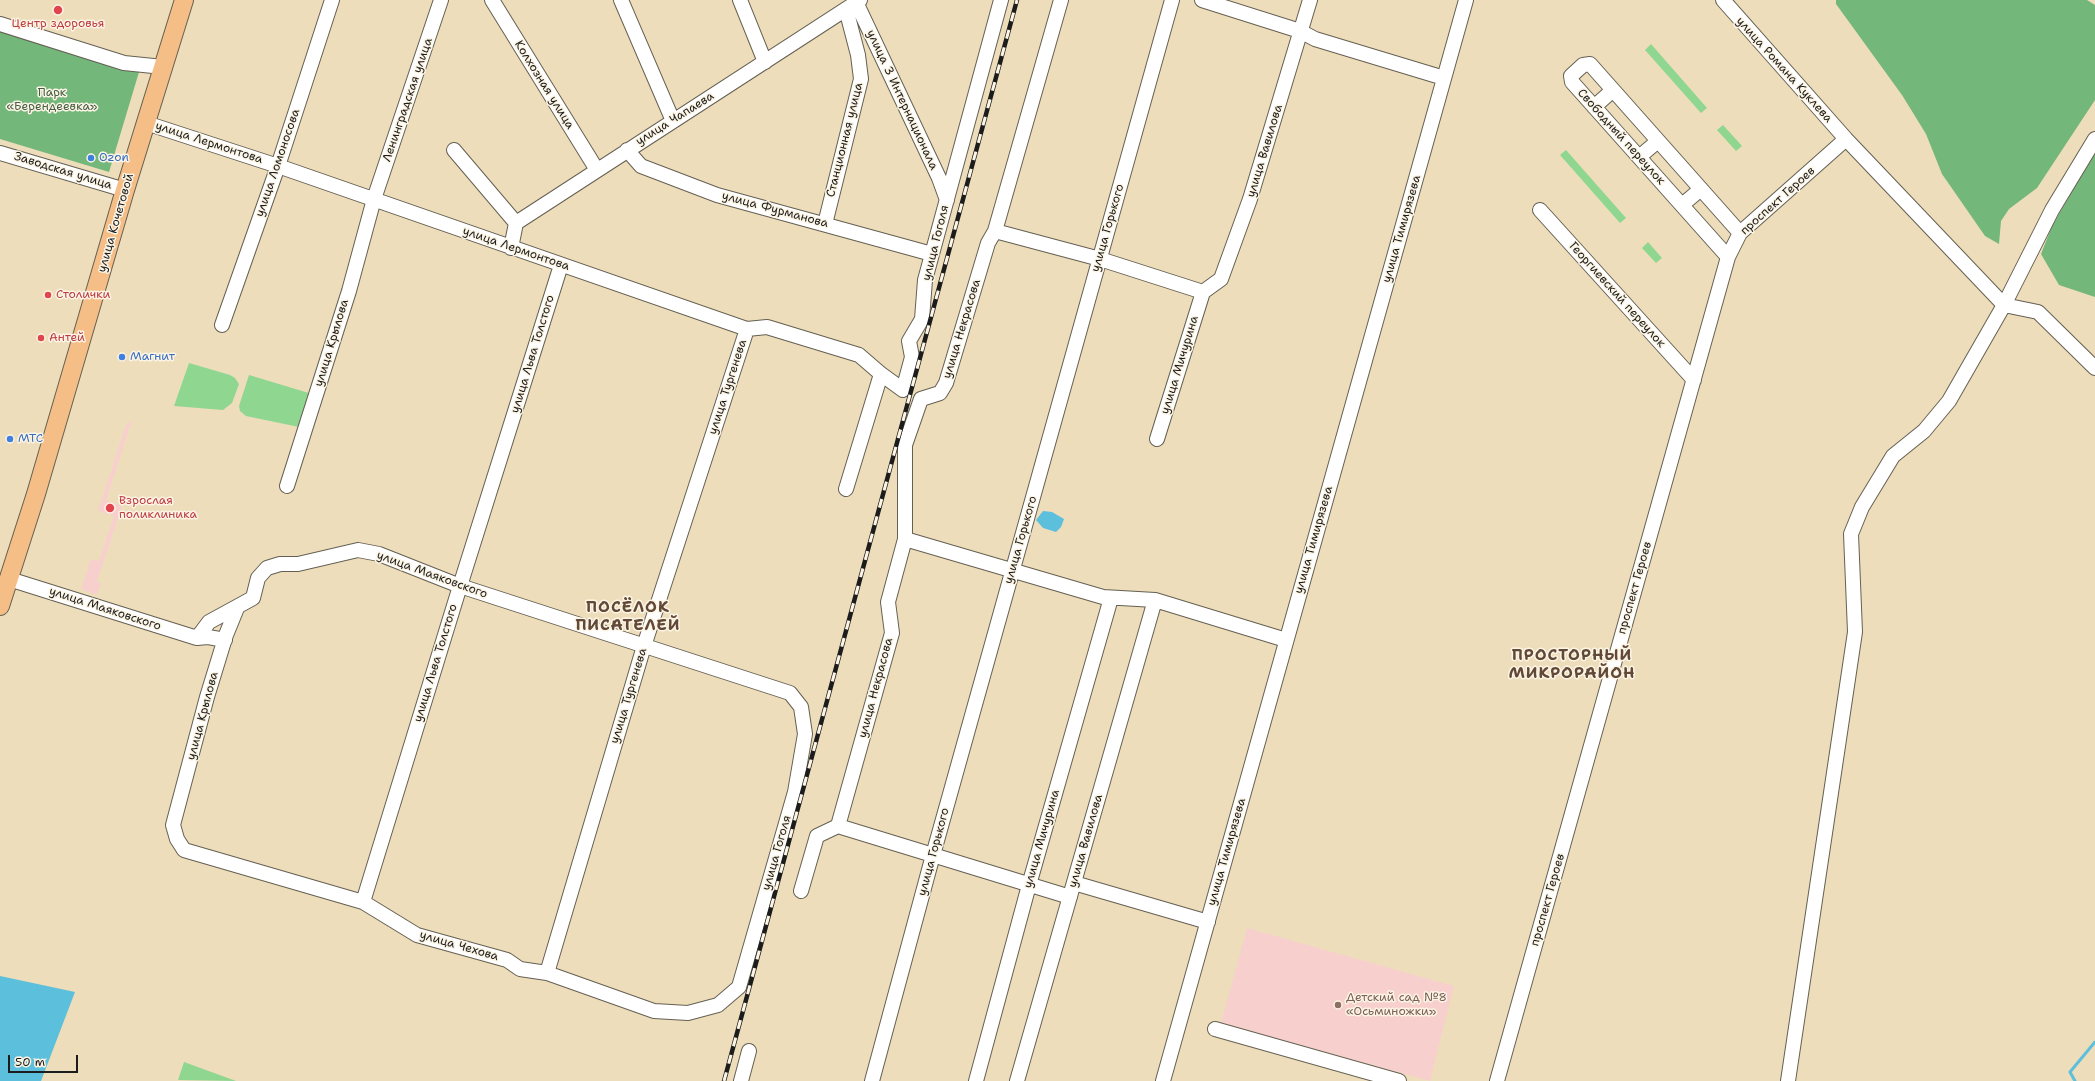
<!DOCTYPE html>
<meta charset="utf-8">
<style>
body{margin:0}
#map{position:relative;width:2095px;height:1081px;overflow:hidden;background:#edddba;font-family:"Shantell Sans",sans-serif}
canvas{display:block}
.scale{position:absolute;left:8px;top:1055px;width:70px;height:18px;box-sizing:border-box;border:2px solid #1c1c1c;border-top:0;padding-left:5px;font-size:12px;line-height:14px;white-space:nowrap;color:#1c1c1c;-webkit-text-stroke:3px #fcf5e5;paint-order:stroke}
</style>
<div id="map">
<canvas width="2095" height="1081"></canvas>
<div class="scale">50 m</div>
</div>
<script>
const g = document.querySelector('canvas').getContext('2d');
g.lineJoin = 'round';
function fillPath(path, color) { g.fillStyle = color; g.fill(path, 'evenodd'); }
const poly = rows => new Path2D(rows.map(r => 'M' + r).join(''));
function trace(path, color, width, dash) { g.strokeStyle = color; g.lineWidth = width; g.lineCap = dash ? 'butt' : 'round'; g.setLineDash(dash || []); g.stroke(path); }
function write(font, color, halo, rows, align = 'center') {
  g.font = font + ' "Shantell Sans",sans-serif'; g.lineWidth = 3; g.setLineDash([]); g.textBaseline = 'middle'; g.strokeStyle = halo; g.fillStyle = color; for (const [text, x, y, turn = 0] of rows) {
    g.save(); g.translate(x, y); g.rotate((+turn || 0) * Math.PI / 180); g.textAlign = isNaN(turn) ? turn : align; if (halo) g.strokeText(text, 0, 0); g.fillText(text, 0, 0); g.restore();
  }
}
const built = poly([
 [127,422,131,423,106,500,122,506,97,581,101,583,97,595,81,589,91,559,99,561,114,516,98,511],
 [1247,928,1454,986,1430,1081,1221,1023]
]);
const green = poly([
 [1651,44,1707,108,1701,113,1645,50],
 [1723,125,1742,146,1736,151,1717,130],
 [1566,150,1626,218,1620,223,1560,155],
 [1648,242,1662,258,1656,263,1642,248],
 [189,363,230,375,235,378,239,384,232,403,223,410,174,406],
 [249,375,312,394,299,427,246,416,240,411,239,406],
 [184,1062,236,1081,178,1080]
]);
const forest = poly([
 [1836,0,2087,0,2095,5,2095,100,2037,188,2009,209,2001,221,1999,244,1985,236,1942,174,1926,134,1902,95,1836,4],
 [0,30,139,72,109,172,0,139],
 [2095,152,2095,297,2059,285,2041,254,2052,226]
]);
const water = poly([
 [1043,511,1052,512,1064,519,1061,527,1056,532,1043,528,1036,520],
 [0,976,75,992,41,1081,0,1081]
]);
const stream = poly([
 [2075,1081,2070,1072,2095,1042]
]);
const minor = poly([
 [492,0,597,170],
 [621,0,673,121],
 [740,0,765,62],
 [855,0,939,178,947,200],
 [1202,0,1300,31,1315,39,1444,78],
 [1723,0,1846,139,2004,305,2038,312,2095,368],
 [0,24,124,63,163,67],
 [1594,107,1613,90],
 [146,123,278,166,747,329,767,327,859,355,881,374],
 [454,150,516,223],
 [627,150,641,166,717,195,932,254],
 [0,153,125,190],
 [1639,157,1658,141],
 [1682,205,1701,189],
 [1540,210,1694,380],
 [825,224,861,79,858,55,846,9],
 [995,231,1100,259,1203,292],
 [511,248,516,223,860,0],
 [1728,257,1572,82,1571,76,1583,65,1590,64,1740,233],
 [1203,292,1221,279,1250,199,1310,0],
 [222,325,278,166,332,0],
 [1157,439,1203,292],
 [287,486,349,291,374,199,441,0],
 [846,489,881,374,903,390,912,357,909,341,922,319,925,280,1001,0],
 [905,539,1103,597,1155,600,1286,640],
 [9,579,197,638,209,622,253,598,258,578,267,568,280,564,298,564,358,550,379,554,460,586,790,693,801,707,805,734,795,792,739,987,718,1005,688,1013,654,1011,547,973,520,969,507,960,417,935,363,902,184,850,177,839,173,825,207,697,226,635,237,608],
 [197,638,208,637,225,640],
 [838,826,1070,897],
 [1074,883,1208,922],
 [801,891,817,836,838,826,892,633,888,602,905,539,905,445,921,399,940,393,946,383,988,243,995,231,1061,0],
 [363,902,460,586,561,265],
 [547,973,644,646,747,329],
 [1215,1029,1399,1081],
 [741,1081,749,1051],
 [872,1081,933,855,1172,0],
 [976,1081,1029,885,1111,598],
 [1017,1081,1155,600],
 [1163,1081,1466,0],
 [1497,1081,1728,257,1740,233,1846,139],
 [1788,1081,1855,632,1851,534,1862,507,1893,456,1924,431,1949,401,2004,305,2052,210,2095,139]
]);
const major = poly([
 [0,606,36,494,125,190,184,0]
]);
const rail = poly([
 [724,1081,1017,0]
]);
const markers = [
 [58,10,5,"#e0444e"],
 [91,158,4,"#3f7fe0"],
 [48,295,4,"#e0444e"],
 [41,338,4,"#e0444e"],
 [122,357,4,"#3f7fe0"],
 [10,439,4,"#3f7fe0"],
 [110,508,5,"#e0444e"],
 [1338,1005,4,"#8d6e63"]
];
const healthNames = [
 ["Центр здоровья",58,24,"center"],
 ["Столички",56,295],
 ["Антей",49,338],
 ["Взрослая",119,501],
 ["поликлиника",119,515]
];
const streetNames = [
 ["улица Романа Куклева",1784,70,48],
 ["Колхозная улица",544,85,58],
 ["Ленинградская улица",408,100,-71],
 ["улица 3 Интернационала",902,100,65],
 ["улица Чапаева",675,119,-32],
 ["Свободный переулок",1621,137,48],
 ["Станционная улица",845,140,-76],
 ["улица Лермонтова",209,143,18],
 ["улица Вавилова",1265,151,-73],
 ["улица Ломоносова",278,163,-71],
 ["Заводская улица",63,171,17],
 ["проспект Героев",1778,201,-42],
 ["улица Фурманова",775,210,15],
 ["улица Кочетовой",116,223,-74],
 ["улица Горького",1108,228,-74],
 ["улица Тимирязева",1402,229,-74],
 ["улица Гоголя",936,243,-76],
 ["улица Лермонтова",516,249,19],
 ["Георгиевский переулок",1617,295,48],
 ["улица Некрасова",962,329,-73],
 ["улица Крылова",332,343,-73],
 ["улица Льва Толстого",533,354,-73],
 ["улица Мичурина",1180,365,-73],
 ["улица Тургенева",728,387,-72],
 ["улица Горького",1021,540,-74],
 ["улица Тимирязева",1314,540,-74],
 ["улица Маяковского",432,575,20],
 ["проспект Героев",1635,588,-74],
 ["улица Маяковского",105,609,18],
 ["улица Льва Толстого",436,663,-73],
 ["улица Некрасова",876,688,-75],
 ["улица Тургенева",629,696,-73],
 ["улица Крылова",203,716,-75],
 ["улица Мичурина",1042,839,-74],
 ["улица Вавилова",1086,841,-74],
 ["улица Горького",934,852,-75],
 ["улица Тимирязева",1227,852,-74],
 ["улица Гоголя",777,853,-74],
 ["проспект Героев",1548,900,-74],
 ["улица Чехова",459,946,16]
];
const parkNames = [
 ["Парк",52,93],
 ["«Берендеевка»",52,107]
];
const shopNames = [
 ["Ozon",99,158],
 ["Магнит",130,357],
 ["МТС",18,439]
];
const educationNames = [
 ["Детский сад №8",1346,998],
 ["«Осьминожки»",1346,1012]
];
const districtNames = [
 ["ПОСЁЛОК",628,608],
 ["ПИСАТЕЛЕЙ",628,626],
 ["ПРОСТОРНЫЙ",1572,656],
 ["МИКРОРАЙОН",1572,674]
];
fillPath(built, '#f7d0cd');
fillPath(green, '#8fd691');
fillPath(forest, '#73b77b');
fillPath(water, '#5cbfdb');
trace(stream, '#5cbfdb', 3);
trace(minor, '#656053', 16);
trace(major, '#656053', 20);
trace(minor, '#fff', 14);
trace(major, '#f6be87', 18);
trace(rail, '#1c1c1c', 4.5);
trace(rail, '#fcf5e5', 3, [9]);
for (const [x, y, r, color] of markers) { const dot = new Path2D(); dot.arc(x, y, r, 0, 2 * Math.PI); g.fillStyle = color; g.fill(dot); trace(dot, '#fcf5e5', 1.5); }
write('12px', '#be3a42', '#fcf5e5', healthNames, 'left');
write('12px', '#1c1c1c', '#fcf5e5', streetNames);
write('12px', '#445d45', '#fcf5e5', parkNames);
write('12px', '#366cbe', '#fcf5e5', shopNames, 'left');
write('12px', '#785e54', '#fcf5e5', educationNames, 'left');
g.letterSpacing = '1px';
write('bold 16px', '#624837', '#fcf5e5', districtNames);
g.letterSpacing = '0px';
</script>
